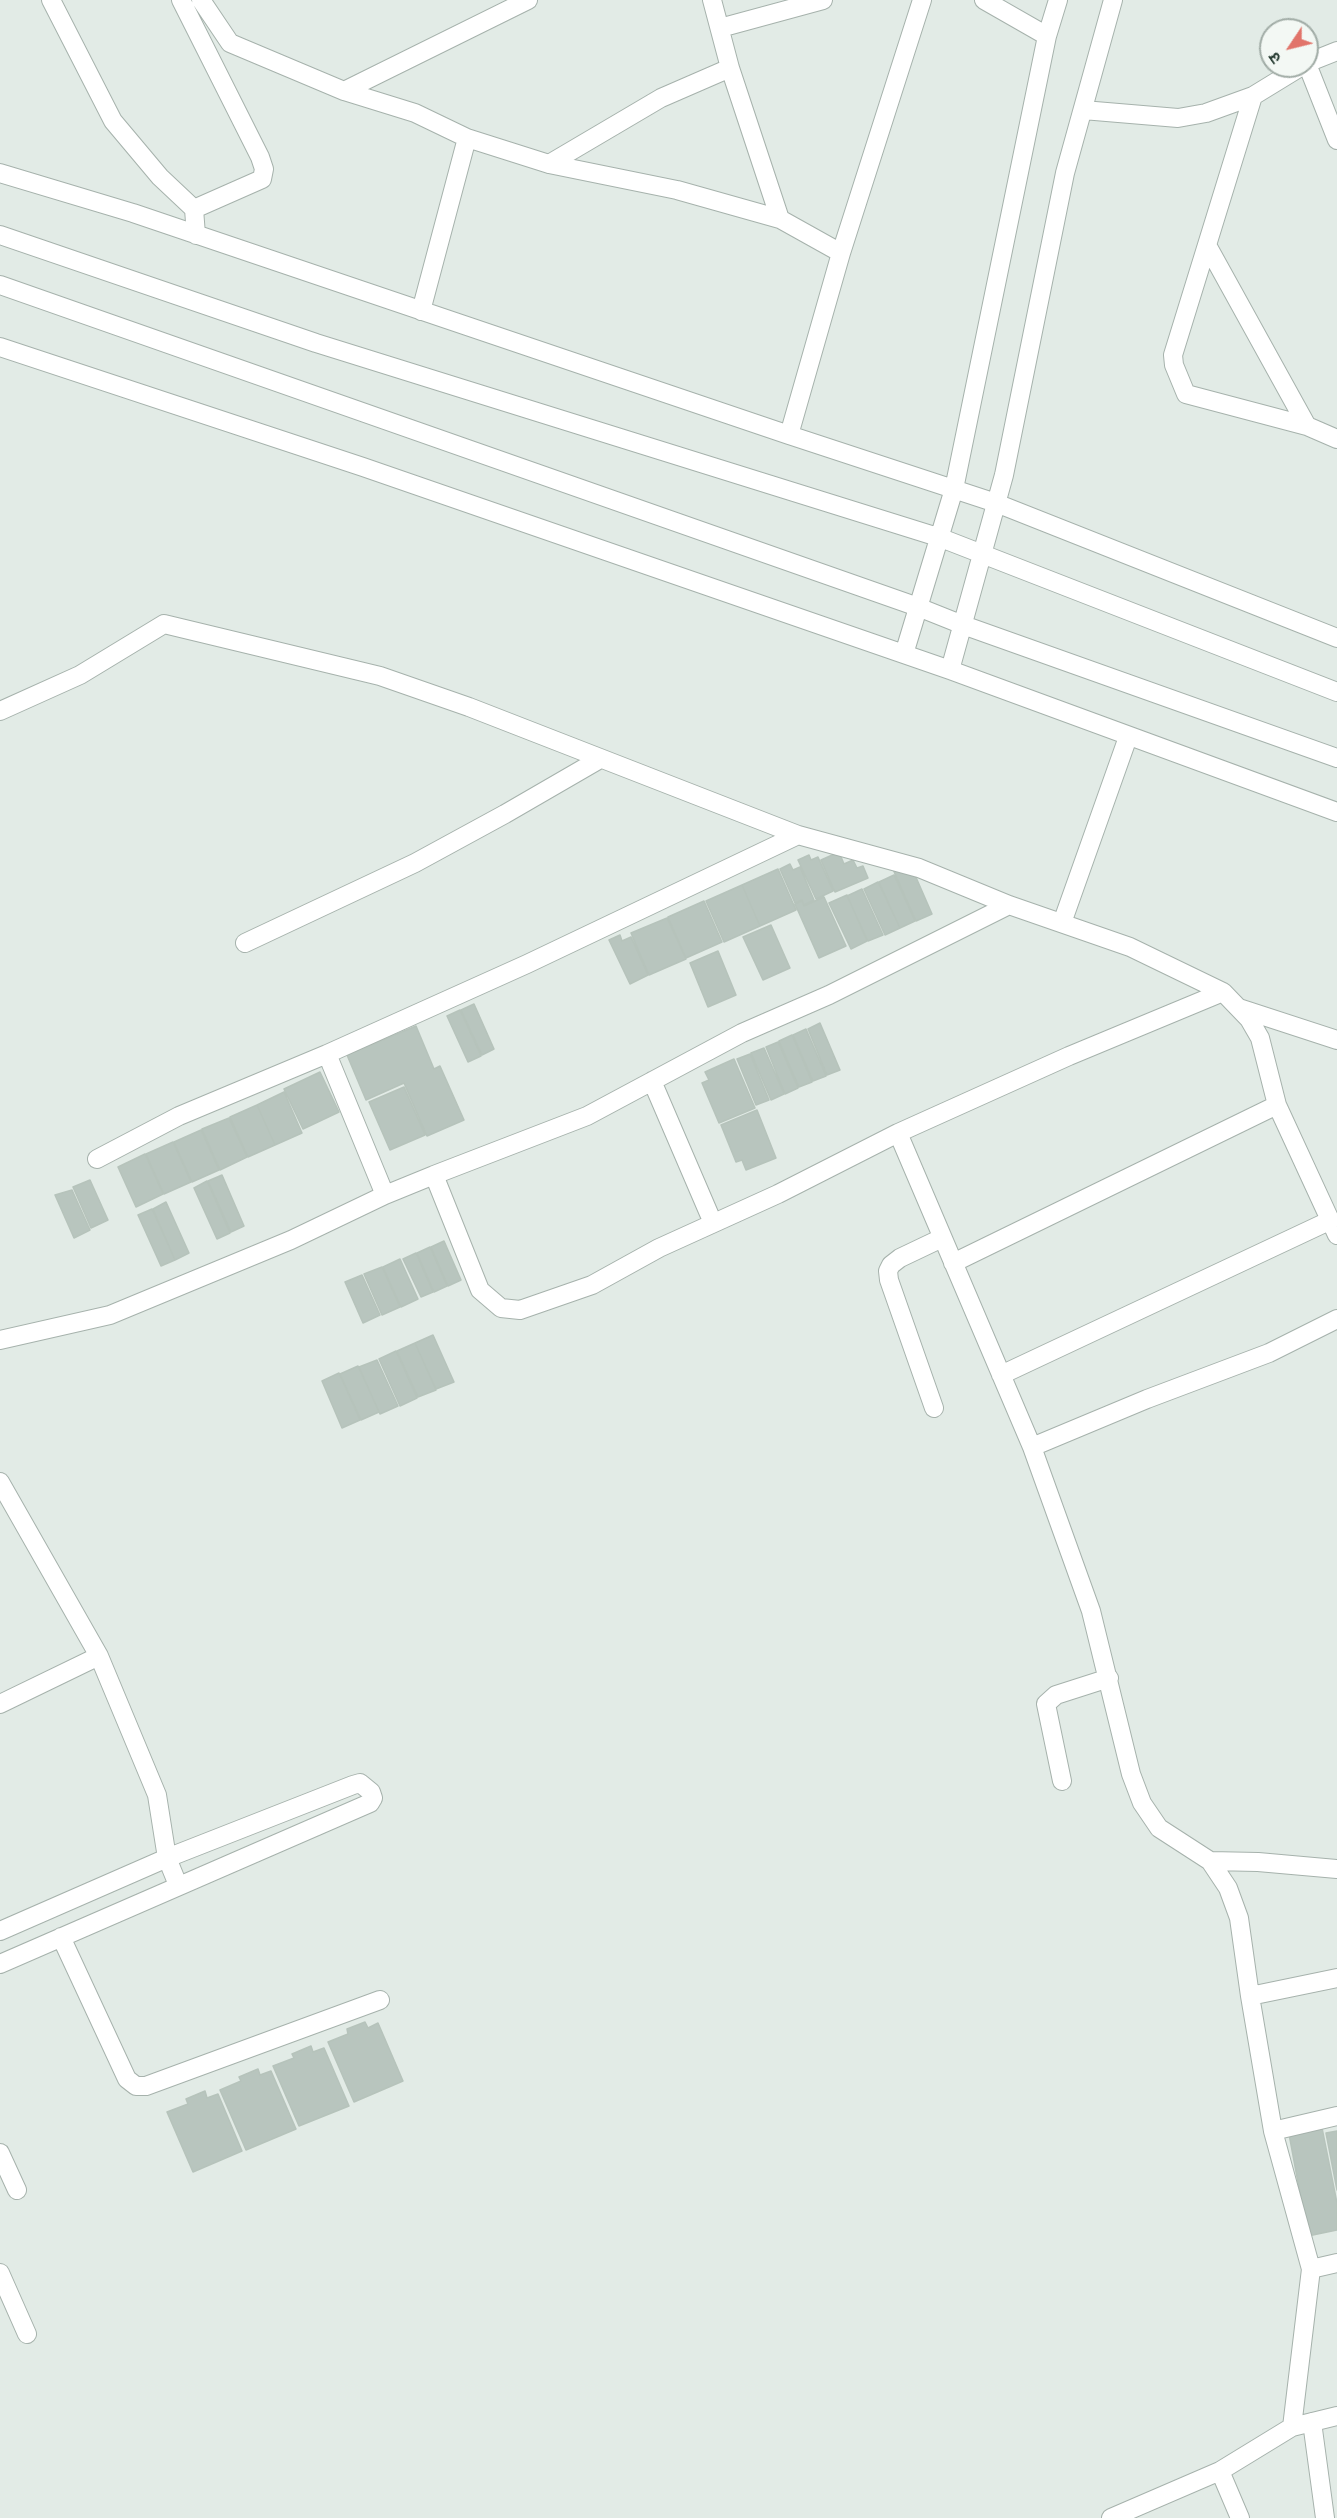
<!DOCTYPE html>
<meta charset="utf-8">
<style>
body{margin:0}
#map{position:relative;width:1337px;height:2518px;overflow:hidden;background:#e2ebe6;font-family:Overpass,"Noto Sans Devanagari",sans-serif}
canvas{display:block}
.north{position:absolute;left:1259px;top:18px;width:60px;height:60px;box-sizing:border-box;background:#f3f8f4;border:2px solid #a1aca6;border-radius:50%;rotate:235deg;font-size:16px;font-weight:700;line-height:24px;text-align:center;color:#253a30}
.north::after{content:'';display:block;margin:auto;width:21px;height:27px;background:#e1746a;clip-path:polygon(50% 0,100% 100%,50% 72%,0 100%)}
</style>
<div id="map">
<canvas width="1337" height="2518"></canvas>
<div class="north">उ</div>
</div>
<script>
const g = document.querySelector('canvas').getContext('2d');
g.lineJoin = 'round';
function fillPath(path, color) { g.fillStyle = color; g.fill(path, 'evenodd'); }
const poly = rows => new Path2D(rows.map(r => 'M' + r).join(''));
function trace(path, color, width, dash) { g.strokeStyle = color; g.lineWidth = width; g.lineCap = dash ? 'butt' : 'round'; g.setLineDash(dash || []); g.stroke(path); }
const building = poly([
 [839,852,844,864,853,860,857,868,863,866,868,878,835,892,821,860,839,852],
 [809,855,811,860,818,857,833,891,816,899,798,860,809,855],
 [790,864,793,870,800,867,814,900,804,905,802,900,795,903,780,869,790,864],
 [892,867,915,875,932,914,916,921,892,867],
 [778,869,796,910,760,926,742,885,778,869],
 [894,875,915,921,900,928,879,882,894,875],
 [878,882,900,928,885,935,864,889,878,882],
 [742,885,760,926,724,942,706,901,742,885],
 [862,889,883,935,868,941,847,896,862,889],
 [847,895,867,941,851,949,829,903,847,895],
 [824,897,846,946,819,958,795,904,802,901,804,906,824,897],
 [704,901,722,942,686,958,668,917,704,901],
 [667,918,686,959,649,975,631,933,667,918],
 [771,925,790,968,763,980,743,937,771,925],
 [620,935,622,941,631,937,648,975,630,984,609,940,620,935],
 [718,951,736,995,708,1007,690,963,718,951],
 [474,1004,494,1049,482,1055,461,1010,474,1004],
 [460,1010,481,1056,468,1062,447,1016,460,1010],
 [820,1023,840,1070,827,1075,808,1029,820,1023],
 [416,1026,434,1069,440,1066,464,1120,427,1136,404,1083,366,1100,347,1055,416,1026],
 [806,1029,826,1076,813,1081,793,1035,806,1029],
 [792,1035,812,1082,799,1087,779,1041,792,1035],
 [778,1042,798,1088,785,1094,766,1047,778,1042],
 [764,1048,784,1094,771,1100,751,1053,764,1048],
 [750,1054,769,1100,756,1105,737,1059,750,1054],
 [734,1059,755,1108,719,1123,702,1083,709,1080,705,1072,734,1059],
 [320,1072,339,1112,303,1129,284,1089,320,1072],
 [404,1087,425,1135,390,1150,369,1102,404,1087],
 [284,1092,302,1133,275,1145,257,1105,284,1092],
 [257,1105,275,1145,248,1157,230,1117,257,1105],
 [757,1110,776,1158,746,1170,742,1160,736,1162,721,1125,757,1110],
 [229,1118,247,1157,220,1170,202,1129,229,1118],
 [201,1130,219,1170,192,1182,174,1142,201,1130],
 [173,1142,191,1182,164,1194,146,1154,173,1142],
 [145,1154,163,1194,136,1207,118,1167,145,1154],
 [222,1175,244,1226,231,1232,208,1181,222,1175],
 [90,1180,108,1220,91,1228,73,1187,90,1180],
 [207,1181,230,1233,217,1239,194,1188,207,1181],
 [72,1190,90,1230,74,1238,55,1195,72,1190],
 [166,1202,189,1253,175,1260,153,1209,166,1202],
 [152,1209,175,1260,161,1266,138,1215,152,1209],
 [444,1241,461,1280,448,1286,431,1247,444,1241],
 [430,1247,447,1286,434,1292,417,1253,430,1247],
 [416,1253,433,1292,421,1297,403,1259,416,1253],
 [400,1259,418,1299,401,1307,383,1267,400,1259],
 [382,1267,400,1307,382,1315,364,1274,382,1267],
 [362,1275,380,1315,363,1323,345,1282,362,1275],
 [433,1335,454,1382,436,1389,415,1343,433,1335],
 [415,1343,436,1390,418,1397,397,1351,415,1343],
 [396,1351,417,1398,400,1406,379,1359,396,1351],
 [377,1360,398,1406,380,1414,359,1367,377,1360],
 [358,1366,379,1412,361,1420,340,1374,358,1366],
 [339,1373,360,1420,342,1428,322,1381,339,1373],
 [365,2022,368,2028,378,2023,403,2081,354,2102,328,2042,348,2034,347,2029,365,2022],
 [311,2046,313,2052,324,2048,349,2106,299,2126,273,2066,294,2058,292,2054,311,2046],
 [258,2069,260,2075,271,2071,296,2129,246,2150,220,2090,241,2081,239,2077,258,2069],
 [205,2091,207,2098,218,2094,242,2151,193,2172,167,2112,188,2104,186,2099,205,2091],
 [1322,2128,1337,2203,1337,2230,1308,2236,1289,2134,1322,2128],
 [1337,2131,1337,2190,1326,2133,1337,2131]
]);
const minor = poly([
 [51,0,113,121,160,177,194,209,196,235],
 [181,0,260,157,264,169,262,179,194,209],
 [201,0,230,43,344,91,415,113,467,138,549,164,677,190,780,219,730,68,712,0],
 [984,0,1047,36],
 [720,28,823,0],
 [1307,63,1337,51],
 [1307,64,1337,140],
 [344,91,528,0],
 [1253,96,1173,355,1174,365,1186,394,1307,426,1337,439],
 [1083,110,1178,118,1206,113,1253,96,1302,66],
 [549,164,661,98,730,68],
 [0,173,133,213,789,435,841,253,780,219],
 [0,235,316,343,941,538,1337,692],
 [1207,245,1307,426],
 [841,253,922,0],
 [0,285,918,607,963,625,1337,758],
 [421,311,467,138],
 [0,347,363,467,950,670,1337,812],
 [789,435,996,503,1337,638],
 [904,654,954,489,1047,36,1058,0],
 [950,670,1004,475,1065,173,1113,0],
 [0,711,80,675,164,624,380,676,469,707,798,835,919,868,1009,905,1130,947,1223,992,1069,1056,898,1133,778,1194,659,1248,592,1285,520,1310,501,1308,480,1290,434,1175,385,1195,327,1054,527,964,798,835],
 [1062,923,1128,737],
 [245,943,415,863,505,814,600,759],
 [1223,992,1249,1019,1260,1038,1277,1105,1337,1235],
 [1239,1008,1337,1040],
 [652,1081,713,1223],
 [898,1133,1032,1447,1091,1611,1131,1774,1142,1803,1159,1828,1210,1861,1228,1888,1239,1918,1250,1996,1273,2131,1311,2269,1292,2427,1337,2416],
 [97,1159,179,1116,327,1054],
 [434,1175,587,1116,742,1033,829,995,1009,905],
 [953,1263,1277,1105],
 [0,1340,110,1315,291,1240,385,1195],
 [1001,1375,1331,1220],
 [934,1408,889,1280,888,1271,891,1265,900,1258,942,1238],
 [1032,1447,1147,1399,1269,1353,1337,1319],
 [0,1482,99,1656,157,1795,167,1858,178,1885],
 [0,1704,99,1656],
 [1062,1781,1046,1704,1056,1695,1109,1678],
 [1210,1861,1258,1862,1337,1869],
 [0,1931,167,1858,353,1785,360,1783,371,1792,373,1798,370,1803,0,1964],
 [61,1937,127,2079,136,2086,146,2086,380,2000],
 [1250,1996,1337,1978],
 [1273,2131,1337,2116],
 [0,2153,17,2190],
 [1311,2269,1337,2263],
 [0,2273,27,2334],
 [1312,2422,1325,2518],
 [1111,2518,1220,2471],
 [1240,2518,1220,2471,1292,2427]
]);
fillPath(building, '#b8c5be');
trace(building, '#b6c3bb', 1.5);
trace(minor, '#a6b2ac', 20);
trace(minor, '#fff', 18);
</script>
